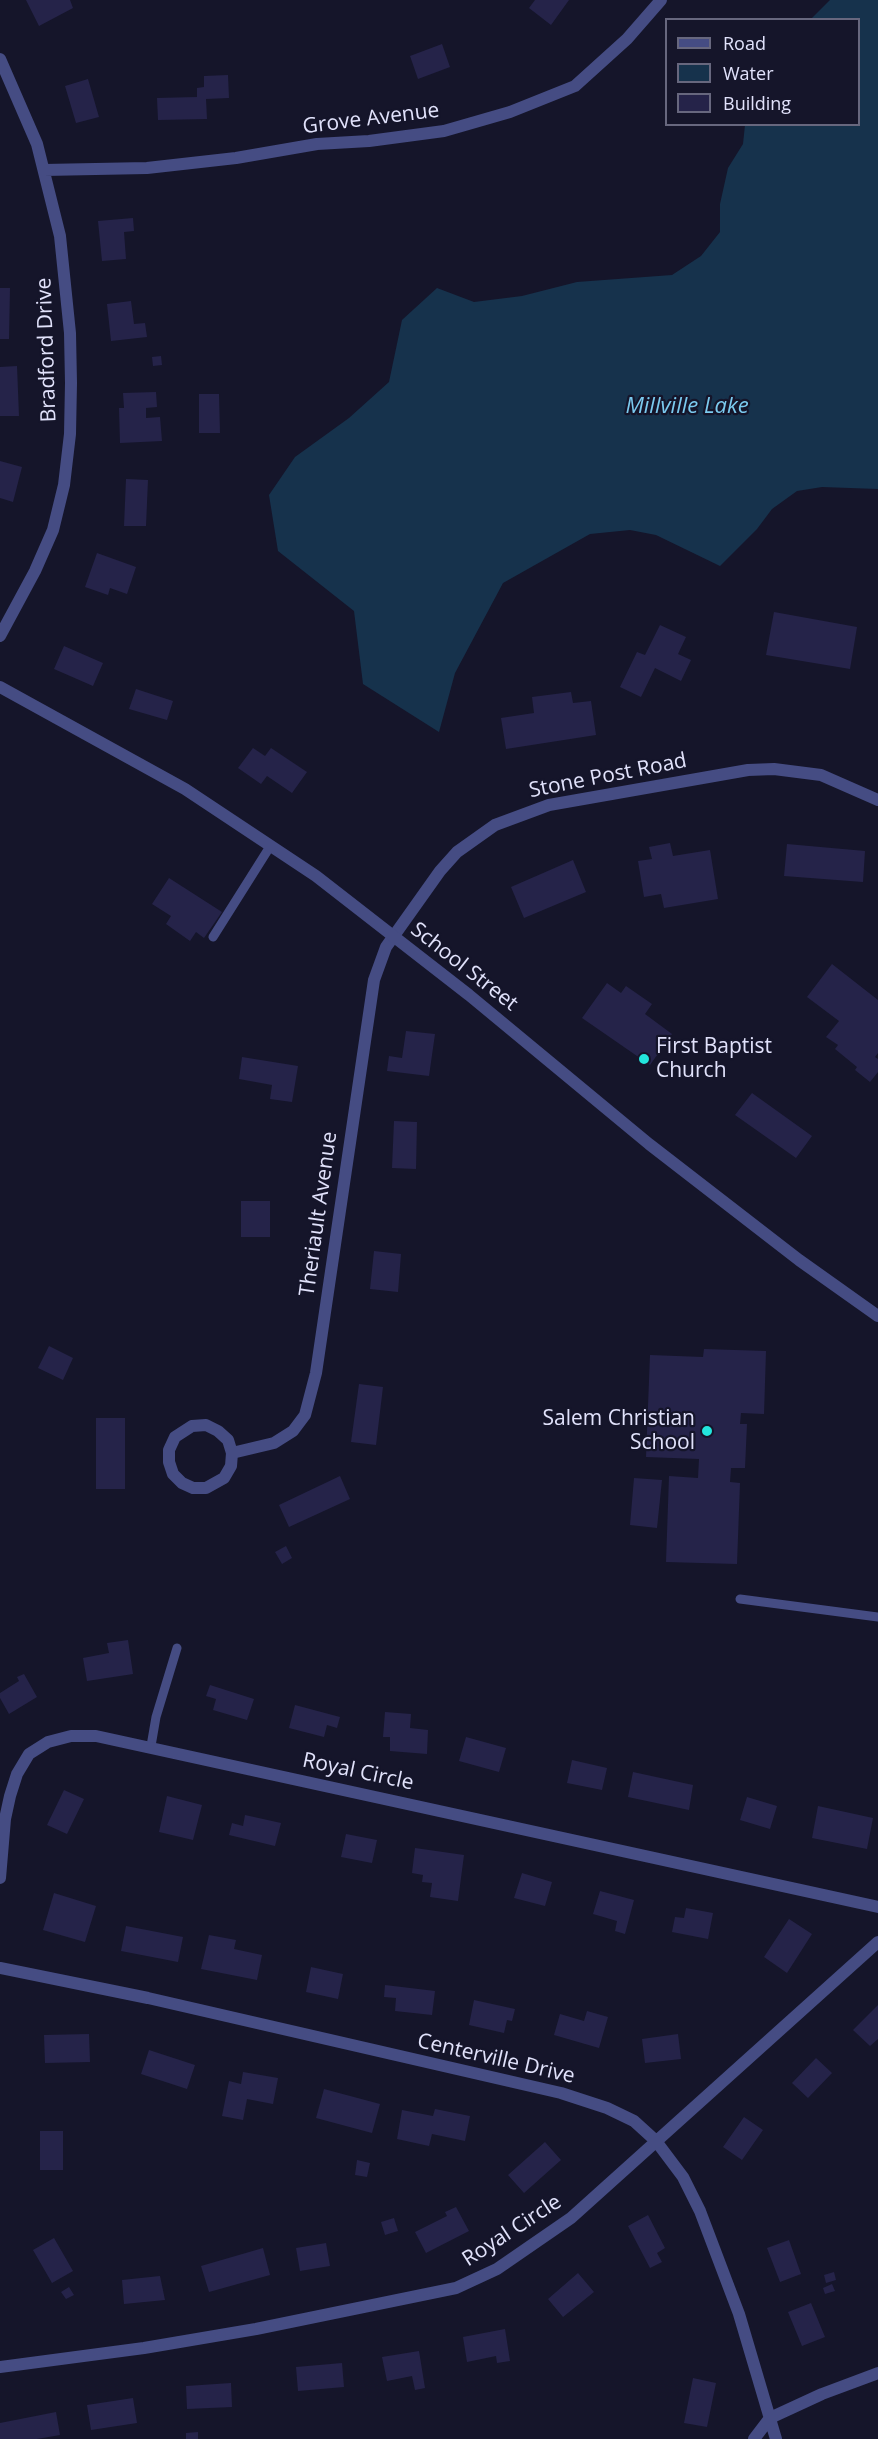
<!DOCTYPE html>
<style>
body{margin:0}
#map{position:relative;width:878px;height:2439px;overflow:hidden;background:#15152a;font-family:"Open Sans",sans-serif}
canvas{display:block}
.legend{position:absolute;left:665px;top:18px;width:195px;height:108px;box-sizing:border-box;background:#15152a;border:2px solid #67677e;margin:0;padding:8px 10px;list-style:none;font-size:18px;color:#e1e2fb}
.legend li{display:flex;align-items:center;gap:12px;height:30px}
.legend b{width:30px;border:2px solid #67677e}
</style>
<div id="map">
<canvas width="878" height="2439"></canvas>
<ul class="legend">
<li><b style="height:8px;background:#454c83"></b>Road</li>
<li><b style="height:16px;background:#16324c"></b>Water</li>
<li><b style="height:16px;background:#252349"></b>Building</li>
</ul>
</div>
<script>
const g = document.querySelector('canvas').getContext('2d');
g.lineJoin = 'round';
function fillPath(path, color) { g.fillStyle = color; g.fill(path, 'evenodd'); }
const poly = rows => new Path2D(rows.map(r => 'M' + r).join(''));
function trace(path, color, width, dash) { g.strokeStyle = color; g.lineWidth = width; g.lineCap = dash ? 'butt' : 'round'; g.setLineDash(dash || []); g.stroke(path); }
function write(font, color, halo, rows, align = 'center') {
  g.font = font + ' "Open Sans",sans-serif'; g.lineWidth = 4.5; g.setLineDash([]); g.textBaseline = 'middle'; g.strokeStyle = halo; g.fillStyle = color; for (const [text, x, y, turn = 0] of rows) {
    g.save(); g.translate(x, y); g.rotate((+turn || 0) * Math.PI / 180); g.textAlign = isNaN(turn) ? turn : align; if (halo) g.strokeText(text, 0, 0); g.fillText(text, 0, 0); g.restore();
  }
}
const water = poly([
 [830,0,878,0,878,489,822,487,797,491,772,509,757,529,720,566,656,535,630,530,590,534,503,583,455,673,439,732,363,684,354,611,278,551,269,495,295,457,349,418,389,382,402,320,437,288,474,302,522,296,577,282,672,275,701,256,720,232,720,204,728,168,743,144,745,125,858,124,858,20,811,19]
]);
const building = poly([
 [26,0,70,0,73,8,39,26],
 [535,0,569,0,551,25,529,8],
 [442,44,450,67,418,79,410,56],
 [228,75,229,98,206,99,207,119,158,120,157,98,197,97,197,88,204,87,204,76],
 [88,79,99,117,76,123,65,86],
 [133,218,134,231,124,232,126,259,102,261,98,221],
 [0,288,10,288,9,339,0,339],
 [131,301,134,324,145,323,147,337,111,341,107,304],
 [161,356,162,365,153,366,152,357],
 [17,366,19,416,0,416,0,367],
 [156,392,157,407,146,408,146,418,160,417,162,441,120,443,119,408,124,408,123,393],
 [199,394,219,394,220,433,199,433],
 [0,461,22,467,13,502,0,498],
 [126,479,148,480,146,526,124,526],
 [97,553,136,567,127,594,110,588,108,595,85,587],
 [774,612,857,627,850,669,766,655],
 [660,625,686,637,678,654,691,660,681,681,655,668,641,697,620,687,637,652,645,655],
 [64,646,103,663,93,686,54,669],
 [136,689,173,701,167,720,129,709],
 [571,692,573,703,591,701,596,735,506,749,501,718,534,713,532,697],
 [253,748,265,756,271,748,307,772,292,793,267,776,261,784,238,768],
 [670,843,673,856,710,850,718,899,664,908,661,894,644,897,638,861,652,859,649,847],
 [787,844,865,851,863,882,784,876],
 [573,860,586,892,524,918,511,887],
 [169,878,222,912,204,938,196,932,190,941,166,924,171,916,152,904],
 [832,964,878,1000,878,1053,875,1057,878,1059,878,1072,870,1082,855,1070,857,1067,835,1049,838,1045,826,1037,839,1021,807,997],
 [607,983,621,993,626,986,652,1004,645,1014,672,1034,650,1065,582,1018],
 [406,1031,435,1034,429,1076,387,1071,389,1056,402,1058],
 [242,1057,298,1066,292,1102,270,1099,272,1085,239,1079],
 [752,1093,812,1136,796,1158,735,1115],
 [394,1121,417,1122,416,1169,392,1168],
 [241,1201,270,1201,270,1237,241,1237],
 [374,1251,401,1254,398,1292,370,1289],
 [49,1346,73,1358,63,1380,38,1368],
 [704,1349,766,1351,764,1414,741,1413,740,1424,747,1424,745,1468,731,1468,730,1482,740,1483,737,1564,666,1562,669,1476,698,1478,699,1459,646,1457,650,1355,703,1357],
 [359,1384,383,1387,376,1445,351,1442],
 [96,1418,125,1418,125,1489,96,1489],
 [340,1476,350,1499,289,1527,279,1505],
 [634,1478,662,1480,657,1528,630,1525],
 [286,1546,292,1558,282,1564,275,1552],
 [128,1640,133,1674,87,1681,83,1658,109,1653,107,1643],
 [24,1674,37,1697,9,1714,0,1698,0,1693,19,1681,17,1677],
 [210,1685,254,1699,247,1720,213,1710,216,1699,206,1696],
 [295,1705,340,1717,337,1728,327,1725,324,1737,289,1728],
 [385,1712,411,1714,410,1728,428,1730,427,1754,390,1751,390,1737,383,1737],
 [466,1737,506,1748,499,1772,459,1761],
 [572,1760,607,1768,602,1790,567,1783],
 [633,1772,693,1785,689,1810,628,1797],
 [64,1790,84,1799,67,1834,47,1825],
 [167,1796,202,1805,193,1840,159,1832],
 [747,1797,777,1806,770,1829,740,1820],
 [818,1806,873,1818,867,1849,812,1838],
 [245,1815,281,1823,275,1846,229,1835,232,1823,243,1826],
 [346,1834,377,1840,372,1863,341,1857],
 [415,1848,464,1855,458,1901,430,1897,432,1883,422,1882,423,1875,412,1873],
 [522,1873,552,1882,545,1906,514,1898],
 [600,1891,634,1900,625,1934,615,1931,617,1921,593,1914],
 [54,1893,96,1906,85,1942,43,1930],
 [686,1908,713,1913,708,1939,672,1932,675,1917,684,1918],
 [789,1919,812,1934,787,1973,764,1957],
 [126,1926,183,1937,178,1962,121,1951],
 [209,1935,236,1940,234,1949,262,1955,257,1980,201,1969],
 [311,1967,343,1974,338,1999,306,1992],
 [385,1985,435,1991,432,2015,395,2011,396,1998,384,1997],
 [474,2000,515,2009,512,2021,507,2020,504,2033,469,2025],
 [878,2005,878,2039,870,2046,853,2030],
 [587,2011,608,2017,599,2048,554,2035,560,2014,584,2021],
 [89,2034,90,2062,45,2063,44,2035],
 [678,2034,681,2059,645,2063,642,2039],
 [149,2050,195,2065,187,2089,141,2074],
 [816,2058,832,2073,808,2098,792,2083],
 [243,2072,278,2078,273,2104,247,2099,243,2120,222,2116,229,2081,241,2084],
 [324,2089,380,2104,372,2133,316,2118],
 [435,2109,470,2116,465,2141,432,2134,429,2146,397,2139,402,2110,433,2116],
 [744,2117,763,2130,742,2160,723,2147],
 [40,2131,63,2131,63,2170,40,2170],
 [545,2142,561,2160,524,2193,508,2175],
 [357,2160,370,2163,367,2177,355,2175],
 [456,2207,469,2231,426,2253,415,2232,447,2216,445,2212],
 [648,2215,665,2248,657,2253,662,2262,650,2268,628,2226],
 [394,2218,398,2231,385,2235,381,2222],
 [54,2238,73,2271,52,2283,33,2250],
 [789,2240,801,2274,780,2282,767,2248],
 [326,2243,330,2266,300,2271,296,2248],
 [263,2248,270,2275,209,2292,201,2266],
 [834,2272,836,2280,826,2283,824,2275],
 [578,2273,594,2292,563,2317,548,2299],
 [160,2276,165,2300,124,2304,122,2280],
 [832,2284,835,2291,825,2294,823,2288],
 [69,2287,74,2295,66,2299,61,2292],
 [811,2303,825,2337,802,2346,788,2312],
 [505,2329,510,2361,497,2363,496,2356,467,2362,463,2337],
 [419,2351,425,2388,415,2390,412,2376,387,2381,382,2357],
 [342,2363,344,2387,298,2391,296,2367],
 [693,2378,716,2383,707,2427,684,2423],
 [231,2383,232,2407,187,2409,186,2386],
 [133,2398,137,2423,91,2430,87,2405],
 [56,2412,60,2435,37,2439,0,2439,0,2423],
 [198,2432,198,2439,186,2439,186,2433]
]);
const service = poly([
 [213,937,271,845],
 [740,1599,878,1617],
 [151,1746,156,1717,177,1648]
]);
const minor = poly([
 [0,59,37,144,60,236,70,333,71,383,70,434,64,485,53,530,35,571,0,636],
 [44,170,147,168,236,158,317,144,369,141,444,131,510,112,575,86,627,39,661,0],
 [232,1453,231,1466,224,1478,206,1488,193,1488,182,1483,173,1474,169,1462,169,1450,175,1437,192,1426,206,1425,218,1431,228,1440,232,1453,274,1443,293,1431,305,1415,316,1373,374,980,386,947,440,871,457,852,495,825,549,805,748,770,774,769,821,775,878,800],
 [0,1878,5,1819,10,1796,17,1774,29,1754,48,1742,71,1736,96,1736,878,1907],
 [0,1968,148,1998,561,2093,607,2108,634,2121,656,2141,683,2177,700,2211,739,2314,776,2439],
 [0,2367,144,2348,256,2329,456,2288,497,2269,571,2218,878,1942],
 [754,2439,770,2418,822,2394,878,2373]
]);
const tertiary = poly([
 [0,687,185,789,316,876,469,995,649,1144,799,1260,878,1316]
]);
const markers = [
 [644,1059,6,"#23e5dd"],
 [707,1431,6,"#23e5dd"]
];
const streetNames = [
 ["Grove Avenue",371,119,-7],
 ["Bradford Drive",47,350,-92],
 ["Stone Post Road",608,776,-11],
 ["School Street",464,967,38],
 ["Theriault Avenue",319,1214,-82],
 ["Royal Circle",358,1772,12],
 ["Centerville Drive",496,2059,13],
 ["Royal Circle",512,2231,-33]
];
const poiNames = [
 ["First Baptist",656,1047],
 ["Church",656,1071],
 ["Salem Christian",695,1419,"right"],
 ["School",695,1443,"right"]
];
const waterNames = [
 ["Millville Lake",687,407]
];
fillPath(water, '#16324c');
fillPath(building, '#252349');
trace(service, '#454c83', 9);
trace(minor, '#454c83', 12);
trace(tertiary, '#454c83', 12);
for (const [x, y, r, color] of markers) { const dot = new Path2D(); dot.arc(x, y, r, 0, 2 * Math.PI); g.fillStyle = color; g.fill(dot); trace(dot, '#15152a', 2); }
write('21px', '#e1e2fb', '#15152a', streetNames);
write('21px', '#e1e2fb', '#15152a', poiNames, 'left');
write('italic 22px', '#7bcaef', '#15152a', waterNames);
</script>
